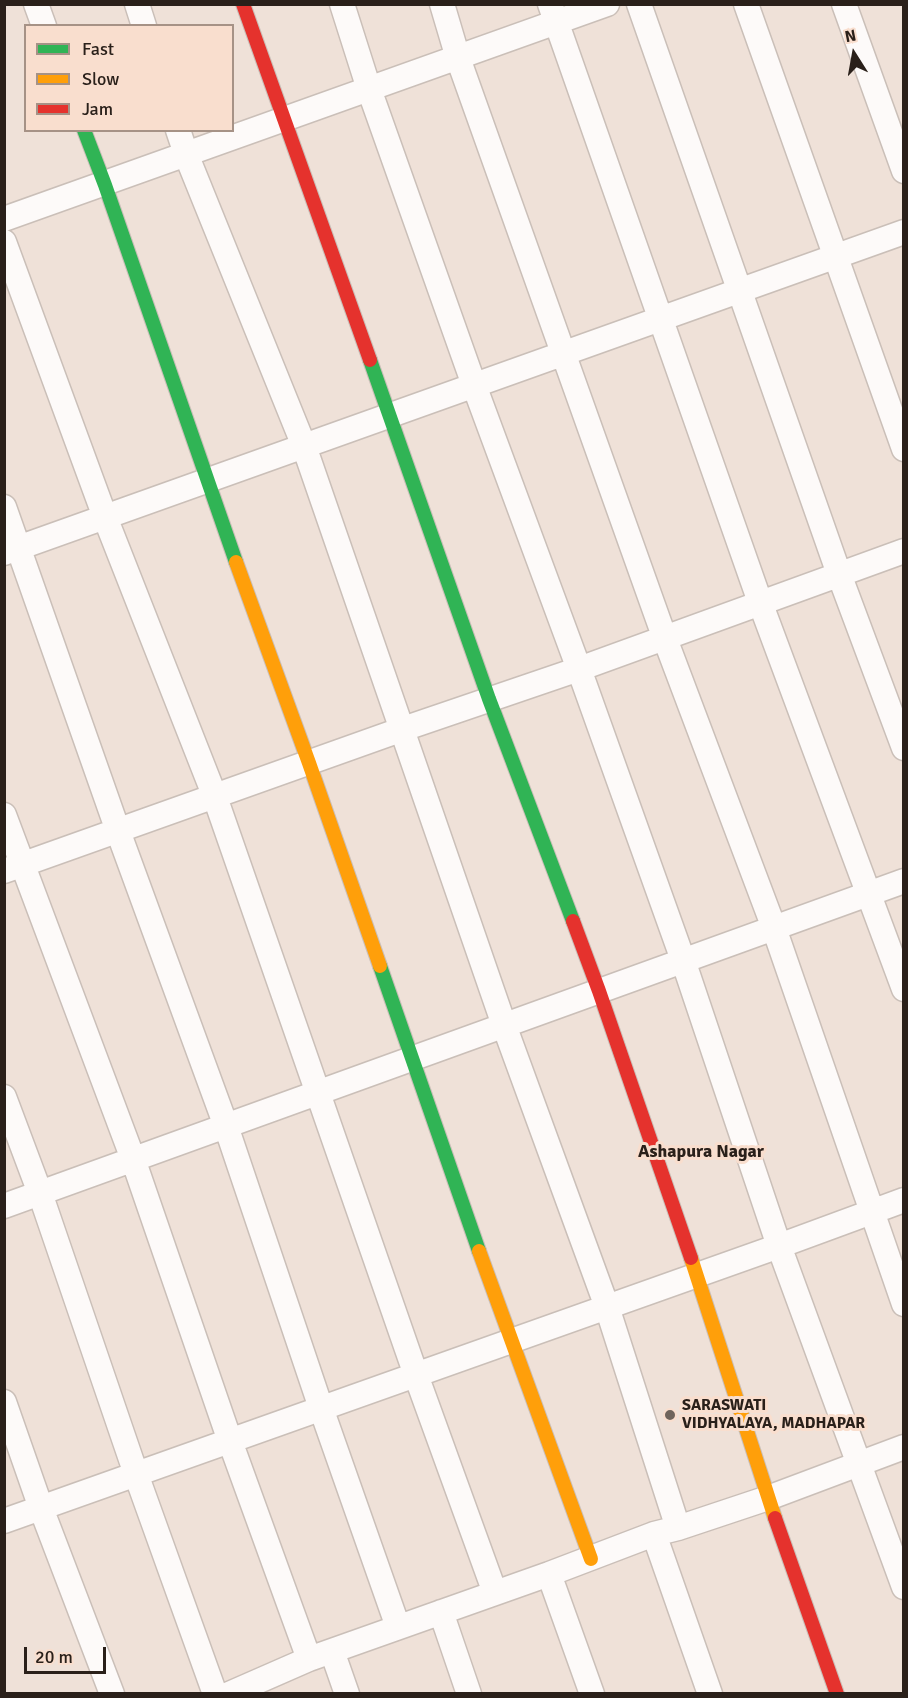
<!DOCTYPE html>
<style>
body{margin:0}
#map{position:relative;width:908px;height:1698px;overflow:hidden;background:#efe1d8;font-family:Signika,sans-serif}
canvas{display:block}
.frame{position:absolute;inset:0;border:6px solid #2a201a;pointer-events:none}
.legend{position:absolute;left:24px;top:24px;width:210px;height:108px;box-sizing:border-box;background:#f9dece;border:2px solid #a69286;margin:0;padding:8px 10px;list-style:none;font-size:18px;color:#2a201a}
.legend li{display:flex;align-items:center;gap:12px;height:30px}
.legend b{width:30px;border:2px solid #a69286}
.north{position:absolute;left:824px;top:24px;width:60px;height:60px;-webkit-text-stroke:4px #f9dece;paint-order:stroke;rotate:349deg;font-size:16px;font-weight:700;line-height:24px;text-align:center;color:#2a201a}
.north::after{content:'';display:block;margin:auto;width:21px;height:27px;background:#2a201a;clip-path:polygon(50% 0,100% 100%,50% 72%,0 100%)}
.scale{position:absolute;left:24px;top:1647px;width:82px;height:27px;box-sizing:border-box;border:3px solid #2a201a;border-top:0;padding-left:8px;font-size:18px;line-height:21px;white-space:nowrap;color:#2a201a;-webkit-text-stroke:4px #f9dece;paint-order:stroke}
</style>
<div id="map">
<canvas width="908" height="1698"></canvas>
<div class="frame"></div>
<ul class="legend">
<li><b style="height:8px;background:#30b455"></b>Fast</li>
<li><b style="height:8px;background:#ff9f0a"></b>Slow</li>
<li><b style="height:8px;background:#e5322d"></b>Jam</li>
</ul>
<div class="north">N</div>
<div class="scale">20 m</div>
</div>
<script>
const g = document.querySelector('canvas').getContext('2d');
g.lineJoin = 'round';
const poly = rows => new Path2D(rows.map(r => 'M' + r).join(''));
function trace(path, color, width, dash) { g.strokeStyle = color; g.lineWidth = width; g.lineCap = dash ? 'butt' : 'round'; g.setLineDash(dash || []); g.stroke(path); }
function write(font, color, halo, rows, align = 'center') {
  g.font = font + ' Signika,sans-serif'; g.lineWidth = 6; g.setLineDash([]); g.textBaseline = 'middle'; g.strokeStyle = halo; g.fillStyle = color; for (const [text, x, y, turn = 0] of rows) {
    g.save(); g.translate(x, y); g.rotate((+turn || 0) * Math.PI / 180); g.textAlign = isNaN(turn) ? turn : align; if (halo) g.strokeText(text, 0, 0); g.fillText(text, 0, 0); g.restore();
  }
}
const street = poly([
 [36,4,44,26],
 [137,4,144,26],
 [342,4,369,89,474,385,579,669,683,960,779,1246,904,1587],
 [442,4,458,58,664,636,774,928,904,1304],
 [550,4,760,602,904,989],
 [639,4,839,574,904,748],
 [746,4,904,449],
 [844,4,904,171],
 [178,130,186,154,304,446,504,1025,607,1307,678,1528],
 [4,219,607,4],
 [4,242,105,517,215,797,416,1375,495,1593],
 [4,507,118,831,226,1126,321,1408,398,1627],
 [4,553,904,232],
 [4,815,133,1159,230,1441,309,1659],
 [4,871,403,729,579,669,904,551],
 [4,1097,40,1193,136,1474,215,1694],
 [4,1206,904,881],
 [4,1402,41,1508,112,1694],
 [4,1521,779,1246,904,1200],
 [654,1534,710,1694],
 [549,1574,592,1694],
 [441,1612,469,1694],
 [332,1651,347,1694],
 [229,1694,309,1659,549,1574,654,1534,678,1528,768,1498,904,1447]
]);
const fast = poly([
 [84,130,105,185,236,562],
 [370,360,489,699,573,921],
 [380,966,479,1251]
]);
const slow = poly([
 [236,562,309,763,380,966],
 [479,1251,591,1559],
 [691,1258,775,1518]
]);
const jam = poly([
 [243,4,370,360],
 [573,921,599,991,691,1258],
 [775,1518,837,1694]
]);
const markers = [
 [670,1415,6,"#6f645c"]
];
const poiNames = [
 ["SARASWATI",682,1406],
 ["VIDHYALAYA, MADHAPAR",682,1424]
];
const neighbourhoodNames = [
 ["Ashapura Nagar",701,1152]
];
trace(street, '#cabfb8', 27);
trace(fast, '#cabfb8', 16);
trace(slow, '#cabfb8', 16);
trace(jam, '#cabfb8', 16);
trace(street, '#fdfaf9', 24);
trace(fast, '#30b455', 14);
trace(slow, '#ff9f0a', 14);
trace(jam, '#e5322d', 14);
for (const [x, y, r, color] of markers) { const dot = new Path2D(); dot.arc(x, y, r, 0, 2 * Math.PI); g.fillStyle = color; g.fill(dot); trace(dot, '#f9dece', 2); }
write('bold 16px', '#2a201a', '#f9dece', poiNames, 'left');
write('bold 18px', '#2a201a', '#f9dece', neighbourhoodNames);
</script>
